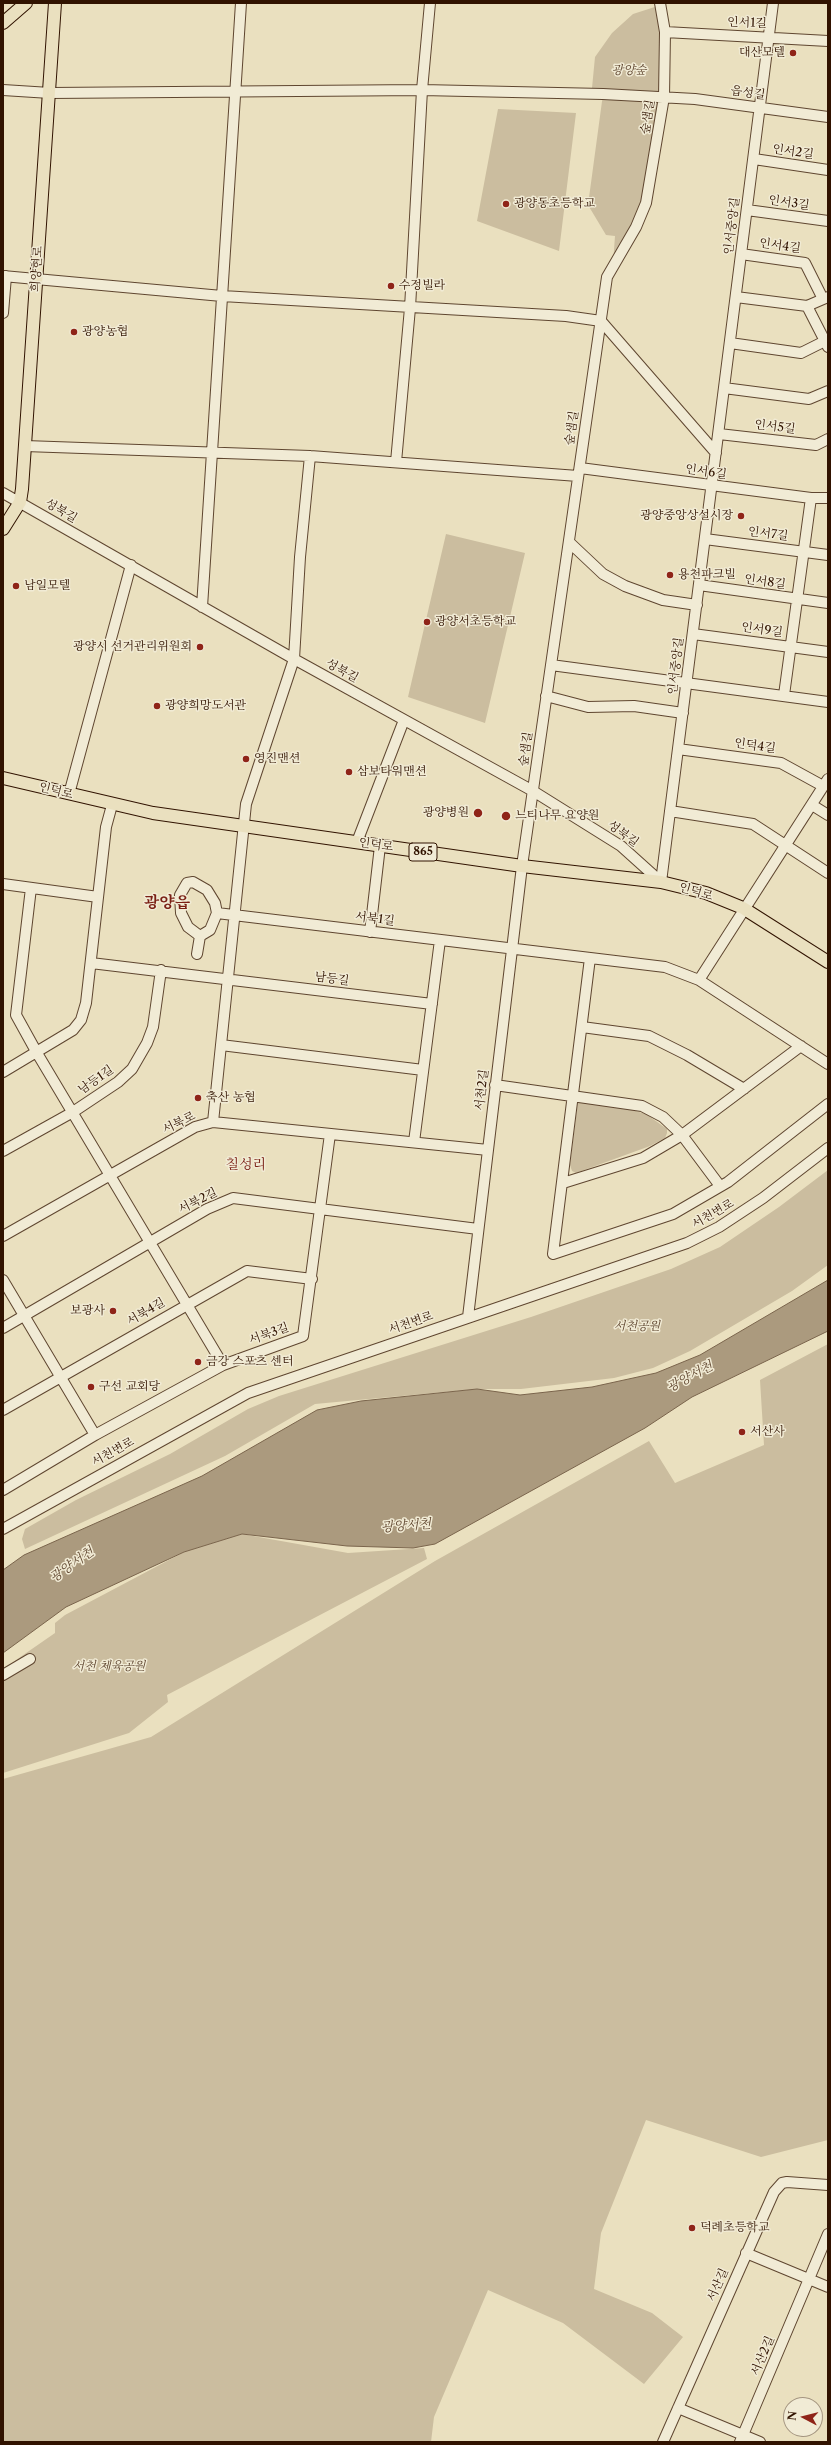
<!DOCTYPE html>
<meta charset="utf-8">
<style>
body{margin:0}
#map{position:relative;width:831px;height:2445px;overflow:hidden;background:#eae0bf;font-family:"Libre Caslon Text",serif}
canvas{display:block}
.frame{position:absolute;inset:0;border:4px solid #311300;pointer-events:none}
.north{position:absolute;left:783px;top:2397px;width:40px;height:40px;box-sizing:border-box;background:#f1ebd5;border:1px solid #a49580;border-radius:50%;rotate:277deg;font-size:11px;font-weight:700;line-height:16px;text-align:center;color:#311300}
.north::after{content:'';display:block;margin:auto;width:14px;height:18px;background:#8f2418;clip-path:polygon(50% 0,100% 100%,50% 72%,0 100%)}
</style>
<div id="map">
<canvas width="831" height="2445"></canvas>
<div class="frame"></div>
<div class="north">N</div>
</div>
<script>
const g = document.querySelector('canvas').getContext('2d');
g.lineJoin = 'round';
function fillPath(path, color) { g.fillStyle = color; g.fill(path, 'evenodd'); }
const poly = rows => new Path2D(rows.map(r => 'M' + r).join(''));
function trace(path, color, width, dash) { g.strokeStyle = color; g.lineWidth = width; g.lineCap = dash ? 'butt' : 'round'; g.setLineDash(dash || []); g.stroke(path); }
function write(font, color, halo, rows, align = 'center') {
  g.font = font + ' "Libre Caslon Text","Noto Serif KR",serif'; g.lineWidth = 3; g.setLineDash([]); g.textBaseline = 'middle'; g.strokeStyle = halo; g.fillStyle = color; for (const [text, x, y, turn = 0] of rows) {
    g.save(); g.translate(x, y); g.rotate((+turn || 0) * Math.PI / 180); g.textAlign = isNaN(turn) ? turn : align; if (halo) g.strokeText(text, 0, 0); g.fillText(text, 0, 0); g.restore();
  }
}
const green = poly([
 [661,5,664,97,646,203,613,264,615,236,606,235,588,205,603,94,592,88,595,57,612,33,633,14],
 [498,109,576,113,559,251,477,221],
 [446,534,525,553,485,723,408,697],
 [578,1101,632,1110,646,1114,667,1129,667,1133,665,1138,650,1146,576,1173,572,1171,570,1165],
 [828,1170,828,1265,792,1291,690,1351,653,1368,614,1378,521,1389,477,1389,315,1404,225,1456,25,1549,22,1539,25,1529,76,1500,170,1454,248,1409,279,1396,531,1317,671,1269,720,1247,779,1207],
 [828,1344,828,2140,761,2157,646,2120,601,2233,594,2289,652,2313,683,2337,644,2384,563,2323,488,2290,434,2417,431,2442,3,2442,3,1779,151,1737,435,1561,649,1441,675,1483,764,1445,760,1380],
 [242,1534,348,1553,424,1548,427,1559,167,1695,168,1702,129,1733,3,1773,3,1669,55,1633,55,1623,65,1615,184,1552]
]);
const water = poly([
 [828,1280,828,1331,692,1397,645,1428,435,1544,413,1548,347,1546,242,1534,184,1552,66,1607,3,1653,3,1570,24,1555,202,1476,317,1410,361,1401,477,1389,520,1395,592,1387,656,1373,700,1355,828,1280]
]);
const minor = poly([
 [665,32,828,41],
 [3,90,50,93,422,90,603,94,695,99,828,117],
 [754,159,828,170],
 [747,210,828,221],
 [741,254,805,263,823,299],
 [3,276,222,296,566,316,601,321,716,453],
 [736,297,807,306,828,297],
 [807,306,828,347],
 [3,313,6,276],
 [730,343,801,353,825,341],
 [724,388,809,399,828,391],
 [719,434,816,445,828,439],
 [25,446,310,456,578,476],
 [396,462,410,308,422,90,430,3],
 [580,468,811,498,828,498],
 [3,493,294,659,533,791,621,846,661,882],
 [705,539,828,555],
 [569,542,603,574,625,586,663,600,697,605],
 [699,585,828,603],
 [202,607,241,3],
 [693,634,828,652],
 [551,665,828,702],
 [784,695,811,498],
 [546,696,588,707,634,706,683,713],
 [678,749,781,763,823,786],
 [69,794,131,565],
 [812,805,828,815],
 [670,811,753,824,828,873],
 [357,842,404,720],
 [193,882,207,890,215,903,217,913,210,930,200,936,188,927,181,913,180,895,187,883,193,882],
 [661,882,773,3],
 [3,884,98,897],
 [31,888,16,1015,37,1053,223,1365],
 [217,913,665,967,699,980,828,1064],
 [370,932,380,846],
 [197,954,200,936],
 [590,958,553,1254,673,1214,728,1182,828,1104],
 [91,963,432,1004],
 [699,980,828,779],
 [582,1027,649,1036,687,1055,744,1089],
 [221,1045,423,1070],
 [3,1072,73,1030,81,1020,86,1003,106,827,112,805],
 [495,1085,642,1106,663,1117,682,1135,720,1186],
 [213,1122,246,804,294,659,300,557,310,456],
 [414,1142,440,940],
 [3,1151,73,1112,118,1082,132,1069,147,1043,153,1027,161,970],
 [563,1183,643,1158,682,1135,801,1046],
 [3,1236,195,1127,213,1122,488,1150],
 [3,1280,95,1435],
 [468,1317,522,866,607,277,636,227,646,203,664,97,665,32,660,3],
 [3,1328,207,1209,233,1198,478,1229],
 [3,1410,247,1271,312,1279],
 [3,1490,95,1435,223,1365,303,1336,330,1134],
 [3,1529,248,1393,687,1243,719,1227,763,1198,828,1148],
 [3,1675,30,1659],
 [746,2253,828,2287],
 [678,2408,760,2442],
 [663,2442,774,2192,782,2183,787,2182,828,2185],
 [740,2442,828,2234]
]);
const major = poly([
 [3,23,26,3],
 [3,529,20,502,22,489,55,3],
 [3,778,153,813,522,866,661,882,706,893,743,908,828,962]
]);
const markers = [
 [793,53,4,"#8f2418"],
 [506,204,4,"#8f2418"],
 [391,286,4,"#8f2418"],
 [74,332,4,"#8f2418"],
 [741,516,4,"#8f2418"],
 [670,575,4,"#8f2418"],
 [16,586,4,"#8f2418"],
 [427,622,4,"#8f2418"],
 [200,647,4,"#8f2418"],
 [157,706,4,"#8f2418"],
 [246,759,4,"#8f2418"],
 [349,772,4,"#8f2418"],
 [478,813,5,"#8f2418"],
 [506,816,5,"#8f2418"],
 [198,1098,4,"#8f2418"],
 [113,1311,4,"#8f2418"],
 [198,1362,4,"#8f2418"],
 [91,1387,4,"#8f2418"],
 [742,1432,4,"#8f2418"],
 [692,2228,4,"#8f2418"]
];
const shields = [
 [423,852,28]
];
const shieldNames = [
 ["865",423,852]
];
const streetNames = [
 ["인서1길",747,23,2],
 ["읍성길",748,93,8],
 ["숲샘길",648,117,-81],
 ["인서2길",793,152,8],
 ["인서3길",789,203,8],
 ["인서중앙길",732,226,-83],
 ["인서4길",780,246,8],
 ["희양현로",37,269,-86],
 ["인서5길",775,427,7],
 ["숲샘길",572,428,-82],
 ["인서6길",706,472,8],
 ["성북길",61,511,30],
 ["인서7길",768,534,7],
 ["인서8길",765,582,8],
 ["인서9길",762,630,8],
 ["인서중앙길",676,666,-83],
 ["성북길",342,671,29],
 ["인덕4길",755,746,8],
 ["숲샘길",526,749,-82],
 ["인덕로",56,791,14],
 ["성북길",623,834,36],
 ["인덕로",376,845,8],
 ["인덕로",696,892,16],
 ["서북1길",375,919,7],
 ["남등길",332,979,7],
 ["남등1길",96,1080,-35],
 ["서천2길",482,1090,-83],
 ["서북로",179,1123,-26],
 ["서북2길",198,1201,-27],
 ["서천변로",713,1214,-30],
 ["서북4길",146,1312,-30],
 ["서천변로",411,1323,-19],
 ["서북3길",269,1334,-20],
 ["서천변로",113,1452,-29],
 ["서산길",718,2285,-66],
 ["서산2길",763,2356,-67]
];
const poiNames = [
 ["대산모텔",785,53,"right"],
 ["광양동초등학교",514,204],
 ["수정빌라",399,286],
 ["광양농협",82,332],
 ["광양중앙상설시장",733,516,"right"],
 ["용천파크빌",678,575],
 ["남일모텔",24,586],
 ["광양서초등학교",435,622],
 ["광양시 선거관리위원회",192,647,"right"],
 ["광양희망도서관",165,706],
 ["영진맨션",254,759],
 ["삼보타워맨션",357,772],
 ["광양병원",469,813,"right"],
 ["느티나무 요양원",515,816],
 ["축산 농협",206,1098],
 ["보광사",105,1311,"right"],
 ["금강 스포츠 센터",206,1362],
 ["구선 교회당",99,1387],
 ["서산사",750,1432],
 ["덕례초등학교",700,2228]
];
const parkNames = [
 ["광양숲",629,71],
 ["서천공원",637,1327],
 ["서천 체육공원",109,1667]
];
const waterNames = [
 ["광양서천",690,1377,-28],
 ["광양서천",406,1526,-4],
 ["광양서천",72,1565,-35]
];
const quarterNames = [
 ["칠성리",246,1165]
];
const districtNames = [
 ["광양읍",167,903]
];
fillPath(green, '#cbbd9f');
fillPath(water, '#ab9a7e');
trace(water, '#7a644c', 1);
trace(minor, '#5f4630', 12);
trace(major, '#311300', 14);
trace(minor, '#f1ebd5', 10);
trace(major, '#eae0bf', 12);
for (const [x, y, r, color] of markers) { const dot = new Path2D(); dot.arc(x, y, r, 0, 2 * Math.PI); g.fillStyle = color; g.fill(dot); trace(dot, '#f1ebd5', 1.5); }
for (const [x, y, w] of shields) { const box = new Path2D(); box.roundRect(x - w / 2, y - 9, w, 18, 3); g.fillStyle = '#f1ebd5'; g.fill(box); trace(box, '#311300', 1); }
write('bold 11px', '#311300', null, shieldNames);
write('12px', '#311300', '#f1ebd5', streetNames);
write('12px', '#311300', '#f1ebd5', poiNames, 'left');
write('italic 12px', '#5f4630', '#f1ebd5', parkNames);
write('italic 13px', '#624932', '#f1ebd5', waterNames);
write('14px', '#7a1f14', '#f1ebd5', quarterNames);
write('bold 16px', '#7a1f14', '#f1ebd5', districtNames);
</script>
